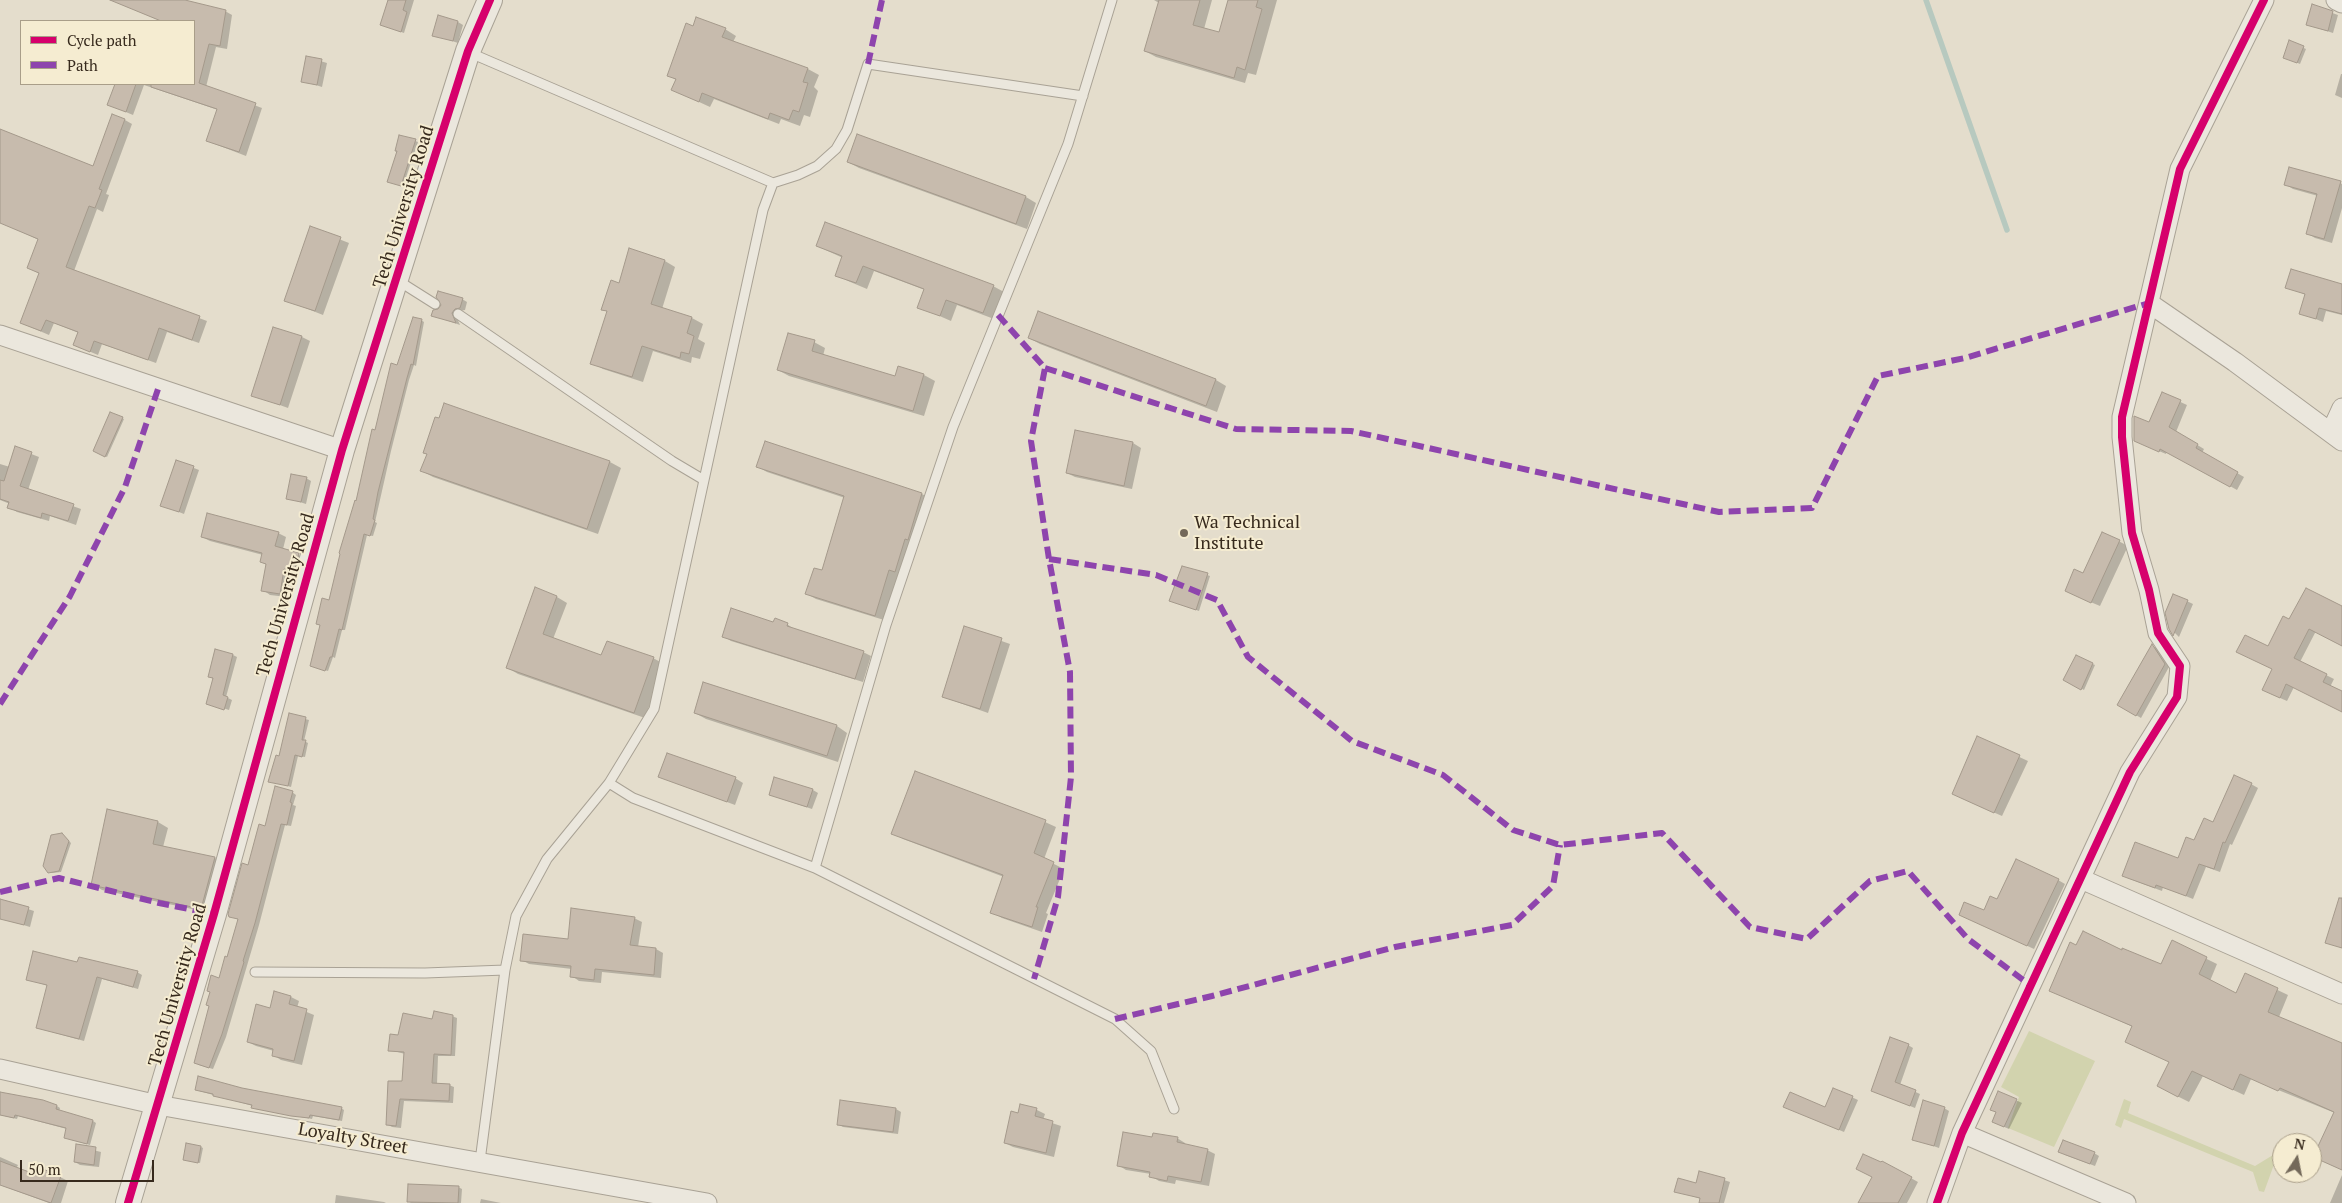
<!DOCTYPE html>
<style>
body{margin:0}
#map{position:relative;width:2342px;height:1203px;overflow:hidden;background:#e4ddcc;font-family:"PT Serif",serif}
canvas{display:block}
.legend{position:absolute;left:20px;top:20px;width:175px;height:65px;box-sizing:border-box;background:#f5ecd1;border:1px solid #a99e89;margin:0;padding:6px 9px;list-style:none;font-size:15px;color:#372a1d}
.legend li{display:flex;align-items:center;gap:10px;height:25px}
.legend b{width:25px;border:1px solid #a99e89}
.north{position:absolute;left:2272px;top:1133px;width:50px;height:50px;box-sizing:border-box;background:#f5ecd1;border:1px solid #a99e89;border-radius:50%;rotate:11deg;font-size:14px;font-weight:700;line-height:20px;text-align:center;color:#372a1d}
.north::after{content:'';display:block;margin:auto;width:18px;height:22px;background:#74695a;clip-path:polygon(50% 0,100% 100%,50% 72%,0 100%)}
.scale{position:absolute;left:20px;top:1160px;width:134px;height:22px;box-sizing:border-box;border:2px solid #372a1d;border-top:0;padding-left:6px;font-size:15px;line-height:18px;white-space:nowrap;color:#372a1d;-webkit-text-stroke:4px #f5ecd1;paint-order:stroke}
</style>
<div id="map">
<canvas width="2342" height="1203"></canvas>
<ul class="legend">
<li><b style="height:6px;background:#d6006c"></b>Cycle path</li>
<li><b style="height:6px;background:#8e44ad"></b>Path</li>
</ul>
<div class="north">N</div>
<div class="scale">50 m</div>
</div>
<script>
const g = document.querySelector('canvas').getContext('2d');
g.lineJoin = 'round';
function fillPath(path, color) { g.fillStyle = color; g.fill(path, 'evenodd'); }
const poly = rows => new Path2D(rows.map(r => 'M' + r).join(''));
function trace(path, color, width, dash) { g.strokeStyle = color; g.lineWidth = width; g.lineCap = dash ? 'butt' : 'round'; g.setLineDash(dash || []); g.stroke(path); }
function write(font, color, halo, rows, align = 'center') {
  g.font = font + ' "PT Serif",serif'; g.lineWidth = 4; g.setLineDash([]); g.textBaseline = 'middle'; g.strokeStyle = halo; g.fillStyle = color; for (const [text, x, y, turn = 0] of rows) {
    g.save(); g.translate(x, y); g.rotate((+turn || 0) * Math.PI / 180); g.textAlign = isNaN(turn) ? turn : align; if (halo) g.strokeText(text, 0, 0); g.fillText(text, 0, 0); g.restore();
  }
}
const green = poly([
 [2029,1031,2095,1061,2054,1147,2008,1128,2019,1097,2001,1087],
 [2124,1099,2131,1102,2128,1113,2255,1166,2273,1155,2276,1159,2264,1192,2259,1191,2253,1172,2124,1119,2121,1128,2115,1125]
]);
const shadow = poly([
 [112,0,179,0,225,11,232,15,227,49,216,47,206,87,262,108,246,156,207,141,218,110,144,85,133,115,109,105,116,84,194,84,194,21,161,21],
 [389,0,414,0,404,33,381,25],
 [1154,0,1212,0,1204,29,1220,34,1230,0,1277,0,1256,75,1248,73,1245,83,1156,57,1145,51,1159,3],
 [2313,6,2338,15,2333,33,2308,25],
 [458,22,463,25,458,43,434,35],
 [694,27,725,29,736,36,733,42,808,69,819,75,814,87,818,91,810,117,804,115,800,126,781,119,779,124,714,99,710,107,673,90,676,80,668,75],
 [2290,42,2306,49,2300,64,2286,58],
 [307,57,327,63,322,87,303,81],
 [2341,74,2342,74,2342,98,2335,95],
 [125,120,132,124,106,194,109,195,103,212,97,209,74,271,207,321,199,343,167,332,156,363,102,344,98,355,74,345,79,333,54,323,49,335,21,323,40,274,28,268,39,240,0,222,0,130,94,167],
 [400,136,418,142,403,186,390,182],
 [848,162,1026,197,1036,203,1027,229,859,168],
 [2340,183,2342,184,2342,208,2332,243,2315,238,2307,233,2318,196,2293,189,2285,184],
 [311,228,349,243,323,315,285,300],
 [817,246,993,286,1004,292,994,319,957,305,951,321,919,307,925,290,874,271,867,289,848,281,837,275,843,258],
 [665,261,675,267,662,309,692,318,703,324,698,339,705,343,700,359,692,357,691,363,653,351,643,382,603,369,592,363,608,312,603,309,619,284],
 [2342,285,2342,315,2326,311,2323,322,2301,313,2306,295,2287,287],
 [462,299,467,302,465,310,460,311,456,316,460,325,434,316],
 [1039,313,1216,380,1226,386,1217,412,1040,344,1029,338],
 [421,320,424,322,416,366,414,365,409,380,391,451,375,522,377,523,373,536,367,535,345,630,342,630,335,658,333,657,328,671,314,667,330,602,376,432,398,366],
 [302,337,310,341,288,408,252,395],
 [814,342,825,348,823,356,896,378,899,367,924,375,935,381,924,416,789,376,778,370],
 [2163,394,2187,405,2176,432,2204,449,2202,453,2244,477,2237,490,2167,451,2166,454,2135,441,2150,423],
 [445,405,610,462,621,468,598,534,433,477,422,471],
 [111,413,124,419,107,457,95,451],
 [1076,431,1133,443,1141,448,1132,489,1075,477,1067,473],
 [16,448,39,457,28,490,81,509,76,525,50,516,49,521,17,512,9,507,10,504,0,500,0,464,10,467],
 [176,461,199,470,184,514,161,505],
 [758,467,922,494,931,499,904,576,898,575,884,620,816,599,807,594,823,572,845,498,767,472],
 [306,478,311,481,306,504,287,498],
 [278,533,286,537,283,549,306,558,301,575,291,572,287,597,270,595,263,590,267,565,261,562,263,555,210,541,202,537],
 [2103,533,2128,546,2100,606,2074,595],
 [1183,567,1210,576,1199,611,1173,602],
 [2174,595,2193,604,2179,637,2170,628],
 [557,597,567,603,553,639,602,656,653,658,664,664,645,718,518,674,508,668],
 [2342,606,2342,645,2316,631,2300,662,2334,679,2330,687,2342,692,2342,711,2294,687,2287,701,2271,694,2274,669,2269,648,2290,621],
 [774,624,787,624,795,630,863,652,871,656,863,682,731,641,723,636],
 [965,628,1010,644,988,713,943,697],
 [2152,646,2157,648,2169,667,2141,718,2119,705],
 [233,655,237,657,226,697,232,700,229,710,210,704,213,679,209,676],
 [2077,657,2095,665,2084,690,2065,679],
 [704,684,837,726,847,733,838,762,706,719,695,713],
 [290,715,309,720,304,741,308,743,305,757,298,756,291,787,270,781,280,758],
 [1978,738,2028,761,2002,816,1961,798],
 [915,773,1045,822,1056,827,1044,859,1064,869,1046,913,1048,914,1042,932,1002,918,991,912,1004,877,903,839,893,833],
 [660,777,735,778,743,783,735,805],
 [2251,784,2258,788,2232,845,2230,844,2220,872,2206,867,2193,899,2163,887,2162,891,2130,879,2179,860],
 [813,790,818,793,812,809,770,795],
 [292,792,296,795,293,805,296,806,291,826,285,825,259,925,226,1037,213,1069,199,1065,220,979,239,920,230,916,266,828],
 [158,822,168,828,163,847,215,858,225,864,211,913,102,890,92,884],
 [64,836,71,843,61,872,52,873,49,872],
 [2058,880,2065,884,2034,949,1967,918,1984,912,1997,901],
 [3,901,34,911,30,927,0,918],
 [634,918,642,922,638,947,656,949,663,953,661,978,602,972,601,983,579,981,572,976,572,969,529,964,522,960,569,940],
 [2172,942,2217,964,2210,981,2237,994,2246,975,2288,995,2279,1017,2342,1044,2342,1170,2315,1157,2335,1113,2251,1079,2244,1095,2203,1076,2189,1102,2169,1092,2170,1062,2126,1041,2133,1027,2051,990,2077,947,2122,951,2161,966],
 [78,963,137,972,142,975,138,989,102,979,84,1041,37,1028,48,986,27,979],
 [291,997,299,1001,297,1008,314,1015,302,1065,281,1060,273,1055,274,1051,256,1046,248,1042,271,1009],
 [452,1016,457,1018,455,1056,438,1056,437,1084,449,1085,454,1087,453,1103,404,1101,401,1128,392,1127,387,1124,403,1083,405,1054,390,1050,399,1036,433,1021],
 [1908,1045,1913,1048,1900,1085,1920,1094,1915,1108,1872,1091],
 [242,1089,341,1108,344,1110,342,1121,313,1116,312,1119,256,1109,253,1106,199,1091],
 [1834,1089,1858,1100,1844,1132,1790,1109,1826,1108],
 [1999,1092,2022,1103,2009,1129,1993,1122,1997,1113,1992,1110],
 [0,1094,29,1098,57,1106,60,1108,59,1112,93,1121,96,1123,90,1145,68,1139,67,1129,18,1116,17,1119,0,1115],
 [1021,1106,1037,1110,1045,1114,1043,1120,1061,1126,1054,1157,1013,1147,1005,1143],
 [1944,1108,1949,1111,1939,1148,1913,1139],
 [896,1109,901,1112,898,1134,843,1127,838,1124],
 [1177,1138,1185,1143,1185,1145,1207,1150,1215,1154,1209,1186,1176,1180,1175,1184,1159,1181,1151,1176,1151,1174,1126,1170,1118,1165,1153,1139],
 [77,1146,101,1152,99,1167,80,1165,75,1162],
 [201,1147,203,1148,200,1163,186,1160],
 [2094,1153,2099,1156,2095,1166,2065,1155],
 [0,1157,18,1165,16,1169,38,1177,60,1177,68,1181,61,1203,49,1203,0,1185],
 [1882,1162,1918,1182,1907,1203,1870,1203],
 [1700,1172,1730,1182,1724,1203,1700,1203,1701,1199,1676,1191,1697,1184],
 [2342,1175,2342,1203,2330,1203],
 [458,1187,462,1189,461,1203,411,1203,408,1201],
 [336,1195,384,1202,386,1203,335,1203],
 [481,1199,501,1203,480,1203]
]);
const stream = poly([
 [1926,0,2007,230]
]);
const building = poly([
 [110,0,185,0,226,10,220,46,209,44,199,83,256,103,239,152,206,141,217,109,151,87,151,84,194,84,194,21,161,21,110,0],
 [388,0,406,0,403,10,407,12,401,32,380,25,388,0],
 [1159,0,1200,0,1193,25,1219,32,1228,0,1258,0,1256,7,1262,9,1245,70,1237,67,1234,78,1144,51,1159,0],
 [2312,4,2333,11,2328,31,2306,25,2312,4],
 [438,15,458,21,453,41,432,36,438,15],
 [696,17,726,28,722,37,808,68,803,82,808,83,799,112,793,110,789,120,770,113,768,119,702,93,699,102,671,90,676,79,667,76,686,23,693,26,696,17],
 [2289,40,2304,46,2297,63,2283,58,2289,40],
 [306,56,322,59,317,85,301,82,306,56],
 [115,84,136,84,126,112,107,105,115,84],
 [112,114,125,119,99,189,102,190,95,208,89,206,66,267,200,316,192,340,159,328,148,360,94,341,90,352,73,345,78,332,46,320,41,331,20,323,39,273,27,268,38,239,0,223,0,129,93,166,112,114],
 [857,134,1026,196,1016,224,847,162,857,134],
 [399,135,416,139,401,186,387,182,397,151,395,151,399,135],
 [2289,167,2341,181,2324,239,2306,234,2317,194,2284,185,2289,167],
 [825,222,994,285,983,313,946,300,940,316,917,308,924,289,863,266,856,283,835,276,842,256,816,246,825,222],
 [310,226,341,237,315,311,284,301,310,226],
 [629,248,665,260,651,304,692,317,687,333,694,336,689,354,681,352,680,358,642,346,632,377,590,364,607,311,601,310,611,280,619,283,629,248],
 [2291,269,2342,284,2342,314,2319,308,2316,319,2299,314,2305,294,2285,288,2291,269],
 [438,291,463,298,460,308,455,309,452,313,456,323,431,316,433,310,438,309,441,305,436,297,438,291],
 [1038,311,1216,379,1206,406,1028,338,1038,311],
 [413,317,422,319,413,365,411,364,407,378,378,492,373,519,375,520,370,536,364,534,342,630,339,629,332,657,330,657,325,671,310,666,320,625,316,624,322,598,329,600,340,554,339,553,355,500,356,501,372,429,375,430,391,363,397,365,413,317],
 [273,327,302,336,280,405,251,396,273,327],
 [788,333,815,340,812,351,895,376,898,366,924,374,913,411,777,370,788,333],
 [2162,392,2181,400,2169,427,2198,444,2196,448,2238,472,2230,487,2160,449,2159,452,2134,441,2134,416,2149,422,2162,392],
 [444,403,610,461,587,529,420,471,427,454,423,453,435,417,439,418,444,403],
 [110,412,123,417,105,457,93,451,110,412],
 [1075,430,1133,442,1124,486,1066,473,1075,430],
 [765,441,922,493,908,540,905,539,895,572,889,570,875,616,805,594,814,568,822,570,844,496,756,467,765,441],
 [15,446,32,452,20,486,74,504,68,521,42,513,41,518,7,508,9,502,0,499,0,480,4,481,15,446],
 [176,460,194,466,179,512,160,506,176,460],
 [291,474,307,477,301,502,286,499,291,474],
 [207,513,279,532,275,546,299,553,294,572,284,569,280,594,261,591,266,564,260,562,262,553,201,537,207,513],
 [2102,532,2120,540,2091,603,2065,591,2074,569,2083,573,2102,532],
 [1182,566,1208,573,1196,610,1169,601,1182,566],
 [535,587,557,596,543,634,601,655,607,641,654,657,634,713,506,668,535,587],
 [2306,588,2342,606,2342,646,2309,629,2294,658,2327,674,2323,682,2342,691,2342,712,2286,684,2280,698,2262,690,2272,669,2236,652,2245,635,2268,646,2283,616,2289,619,2306,588],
 [2173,594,2188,600,2173,636,2169,629,2165,613,2173,594],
 [731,608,773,622,775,618,788,623,787,626,864,651,855,679,722,637,731,608],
 [964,626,1002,638,980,709,942,697,964,626],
 [2152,644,2165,664,2136,716,2117,705,2152,644],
 [215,649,233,654,223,695,228,697,224,710,206,704,213,678,208,677,215,649],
 [2076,655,2093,663,2081,690,2063,680,2076,655],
 [703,682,837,725,827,756,694,713,703,682],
 [289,713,306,717,302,740,306,740,302,757,295,755,288,786,268,782,276,755,279,756,289,713],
 [1977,736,2020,755,1994,813,1952,794,1977,736],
 [667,753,736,777,727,802,658,777,667,753],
 [915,771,1046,820,1034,853,1054,862,1036,907,1038,907,1032,927,990,913,1003,875,891,834,915,771],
 [2234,775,2252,783,2225,843,2223,842,2214,869,2199,864,2186,896,2156,885,2155,888,2122,876,2135,842,2178,858,2186,837,2194,840,2204,818,2213,822,2234,775],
 [774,777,813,789,807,807,769,795,774,777],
 [275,786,293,791,290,802,292,803,287,825,281,824,255,923,243,961,244,962,222,1034,209,1068,194,1063,209,1006,206,1005,210,992,207,991,211,975,219,978,225,956,227,957,238,919,229,917,228,914,242,863,248,865,259,824,265,826,275,786],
 [107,809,158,821,153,844,215,857,201,909,91,885,107,809],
 [62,833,69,841,59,871,48,873,43,866,51,835,62,833],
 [2016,859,2059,879,2027,946,1959,915,1964,902,1984,910,1990,896,1997,899,2016,859],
 [2339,898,2342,898,2342,948,2325,943,2339,898],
 [0,899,29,907,24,925,0,919,0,899],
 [571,908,635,917,630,945,656,948,654,975,595,969,594,980,570,977,571,966,520,961,523,934,568,939,571,908],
 [2083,931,2122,950,2122,948,2161,964,2172,940,2207,957,2199,974,2236,993,2245,973,2278,988,2268,1012,2342,1043,2342,1170,2313,1157,2334,1112,2280,1088,2278,1091,2240,1074,2233,1090,2192,1071,2178,1097,2157,1086,2169,1062,2125,1042,2132,1026,2049,991,2070,942,2076,945,2083,931],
 [33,951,77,962,79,957,138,971,133,987,97,977,79,1039,36,1028,47,985,26,980,33,951],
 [274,991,291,996,289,1004,307,1009,294,1061,272,1056,273,1049,247,1042,256,1004,270,1008,274,991],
 [434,1011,453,1015,451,1055,434,1054,432,1083,450,1084,449,1101,400,1099,396,1126,386,1125,388,1081,402,1081,404,1052,388,1051,390,1034,398,1035,403,1013,432,1019,434,1011],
 [1890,1037,1909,1044,1895,1082,1916,1090,1910,1106,1871,1091,1890,1037],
 [198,1076,242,1088,342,1107,339,1120,310,1115,309,1118,291,1116,251,1108,252,1105,213,1096,213,1094,195,1090,198,1076],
 [1833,1088,1853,1096,1839,1130,1783,1107,1790,1092,1825,1107,1833,1088],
 [1998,1091,2017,1099,2004,1127,1992,1122,1996,1112,1990,1110,1998,1091],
 [0,1092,43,1100,57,1105,56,1109,93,1120,87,1144,64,1138,66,1128,15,1115,14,1118,0,1115,0,1092],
 [840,1100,896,1108,893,1132,837,1125,840,1100],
 [1923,1100,1945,1107,1934,1146,1912,1140,1923,1100],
 [1020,1104,1037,1108,1035,1116,1053,1121,1046,1153,1004,1143,1011,1111,1018,1113,1020,1104],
 [1123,1132,1152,1137,1153,1133,1178,1137,1177,1142,1208,1149,1201,1182,1168,1176,1167,1181,1149,1177,1150,1172,1117,1166,1123,1132],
 [2063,1140,2095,1152,2090,1164,2058,1152,2063,1140],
 [186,1143,201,1146,198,1163,183,1160,186,1143],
 [76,1144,96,1147,94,1165,74,1162,76,1144],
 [1863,1154,1881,1162,1882,1161,1912,1177,1898,1203,1858,1203,1872,1177,1856,1169,1863,1154],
 [0,1161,37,1175,40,1168,61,1176,51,1203,0,1185,0,1161],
 [1699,1171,1725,1178,1719,1203,1699,1203,1700,1198,1674,1192,1678,1178,1696,1183,1699,1171],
 [408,1184,459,1186,458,1203,407,1202,408,1184]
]);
const service = poly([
 [468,52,773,183,798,175,817,166,836,149,847,130,868,64,1083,96],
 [397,280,435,304],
 [458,314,672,461,704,480],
 [609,783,633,798,815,868,886,625,953,427,1068,144,1112,0],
 [815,868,1115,1019,1151,1051,1174,1109],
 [255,972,425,973,505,970],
 [480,1161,505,970,516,916,547,859,609,783,654,709,763,210,773,183]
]);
const minor = poly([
 [2336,0,2342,3],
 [2149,303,2235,362,2342,441],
 [0,335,342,450],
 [2331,432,2342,408],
 [2081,879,2342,994],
 [0,1069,158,1105,707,1203],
 [1962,1133,2126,1203],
 [1937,1203,1962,1133,2130,772,2177,697,2180,666,2158,633,2149,590,2132,533,2122,437,2122,417,2180,169,2264,0]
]);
const tertiary = poly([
 [128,1203,214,914,342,450,468,51,490,0]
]);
const quiet = poly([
 [868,64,882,0],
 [998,315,1045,368,1031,441,1049,559,1070,672,1071,777,1058,897,1034,979],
 [1045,368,1236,429,1351,431,1719,512,1812,508,1878,376,1965,358,2149,303],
 [1049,559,1156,575,1217,600,1248,657,1352,741,1443,775,1513,830,1560,845,1662,833,1750,927,1807,939,1870,881,1908,871,1968,939,2030,985],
 [0,704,70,596,125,487,158,389],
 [0,892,59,878,159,903,214,914],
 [1115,1019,1212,996,1395,947,1512,925,1553,886,1560,845]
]);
const cycleway = poly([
 [128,1203,214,914,342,450,468,51,490,0],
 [1937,1203,1962,1133,2130,772,2177,697,2180,666,2158,633,2149,590,2132,533,2122,437,2122,417,2180,169,2264,0]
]);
const markers = [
 [1184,533,5,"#74695a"]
];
const streetNames = [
 ["Tech University Road",404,207,-73],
 ["Tech University Road",286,595,-74],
 ["Tech University Road",178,985,-74],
 ["Loyalty Street",353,1139,10]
];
const poiNames = [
 ["Wa Technical",1194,523],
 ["Institute",1194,544]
];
fillPath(green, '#d2d3ae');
fillPath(shadow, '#0003');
trace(stream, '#b7c9bf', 5.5);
fillPath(building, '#c7bbad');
trace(building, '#a4998b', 1);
trace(service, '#a9a295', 11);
trace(minor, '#a9a295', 21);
trace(tertiary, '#a9a295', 26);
trace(service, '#ebe7dd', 9);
trace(minor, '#ebe7dd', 19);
trace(tertiary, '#ebe7dd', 24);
trace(quiet, '#8e44ad', 6, [12, 6]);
trace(cycleway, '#d6006c', 8);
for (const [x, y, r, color] of markers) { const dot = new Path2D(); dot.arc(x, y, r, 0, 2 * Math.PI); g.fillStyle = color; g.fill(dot); trace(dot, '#f5ecd1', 2); }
write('18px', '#372a1d', '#f5ecd1', streetNames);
write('18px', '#372a1d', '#f5ecd1', poiNames, 'left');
</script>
